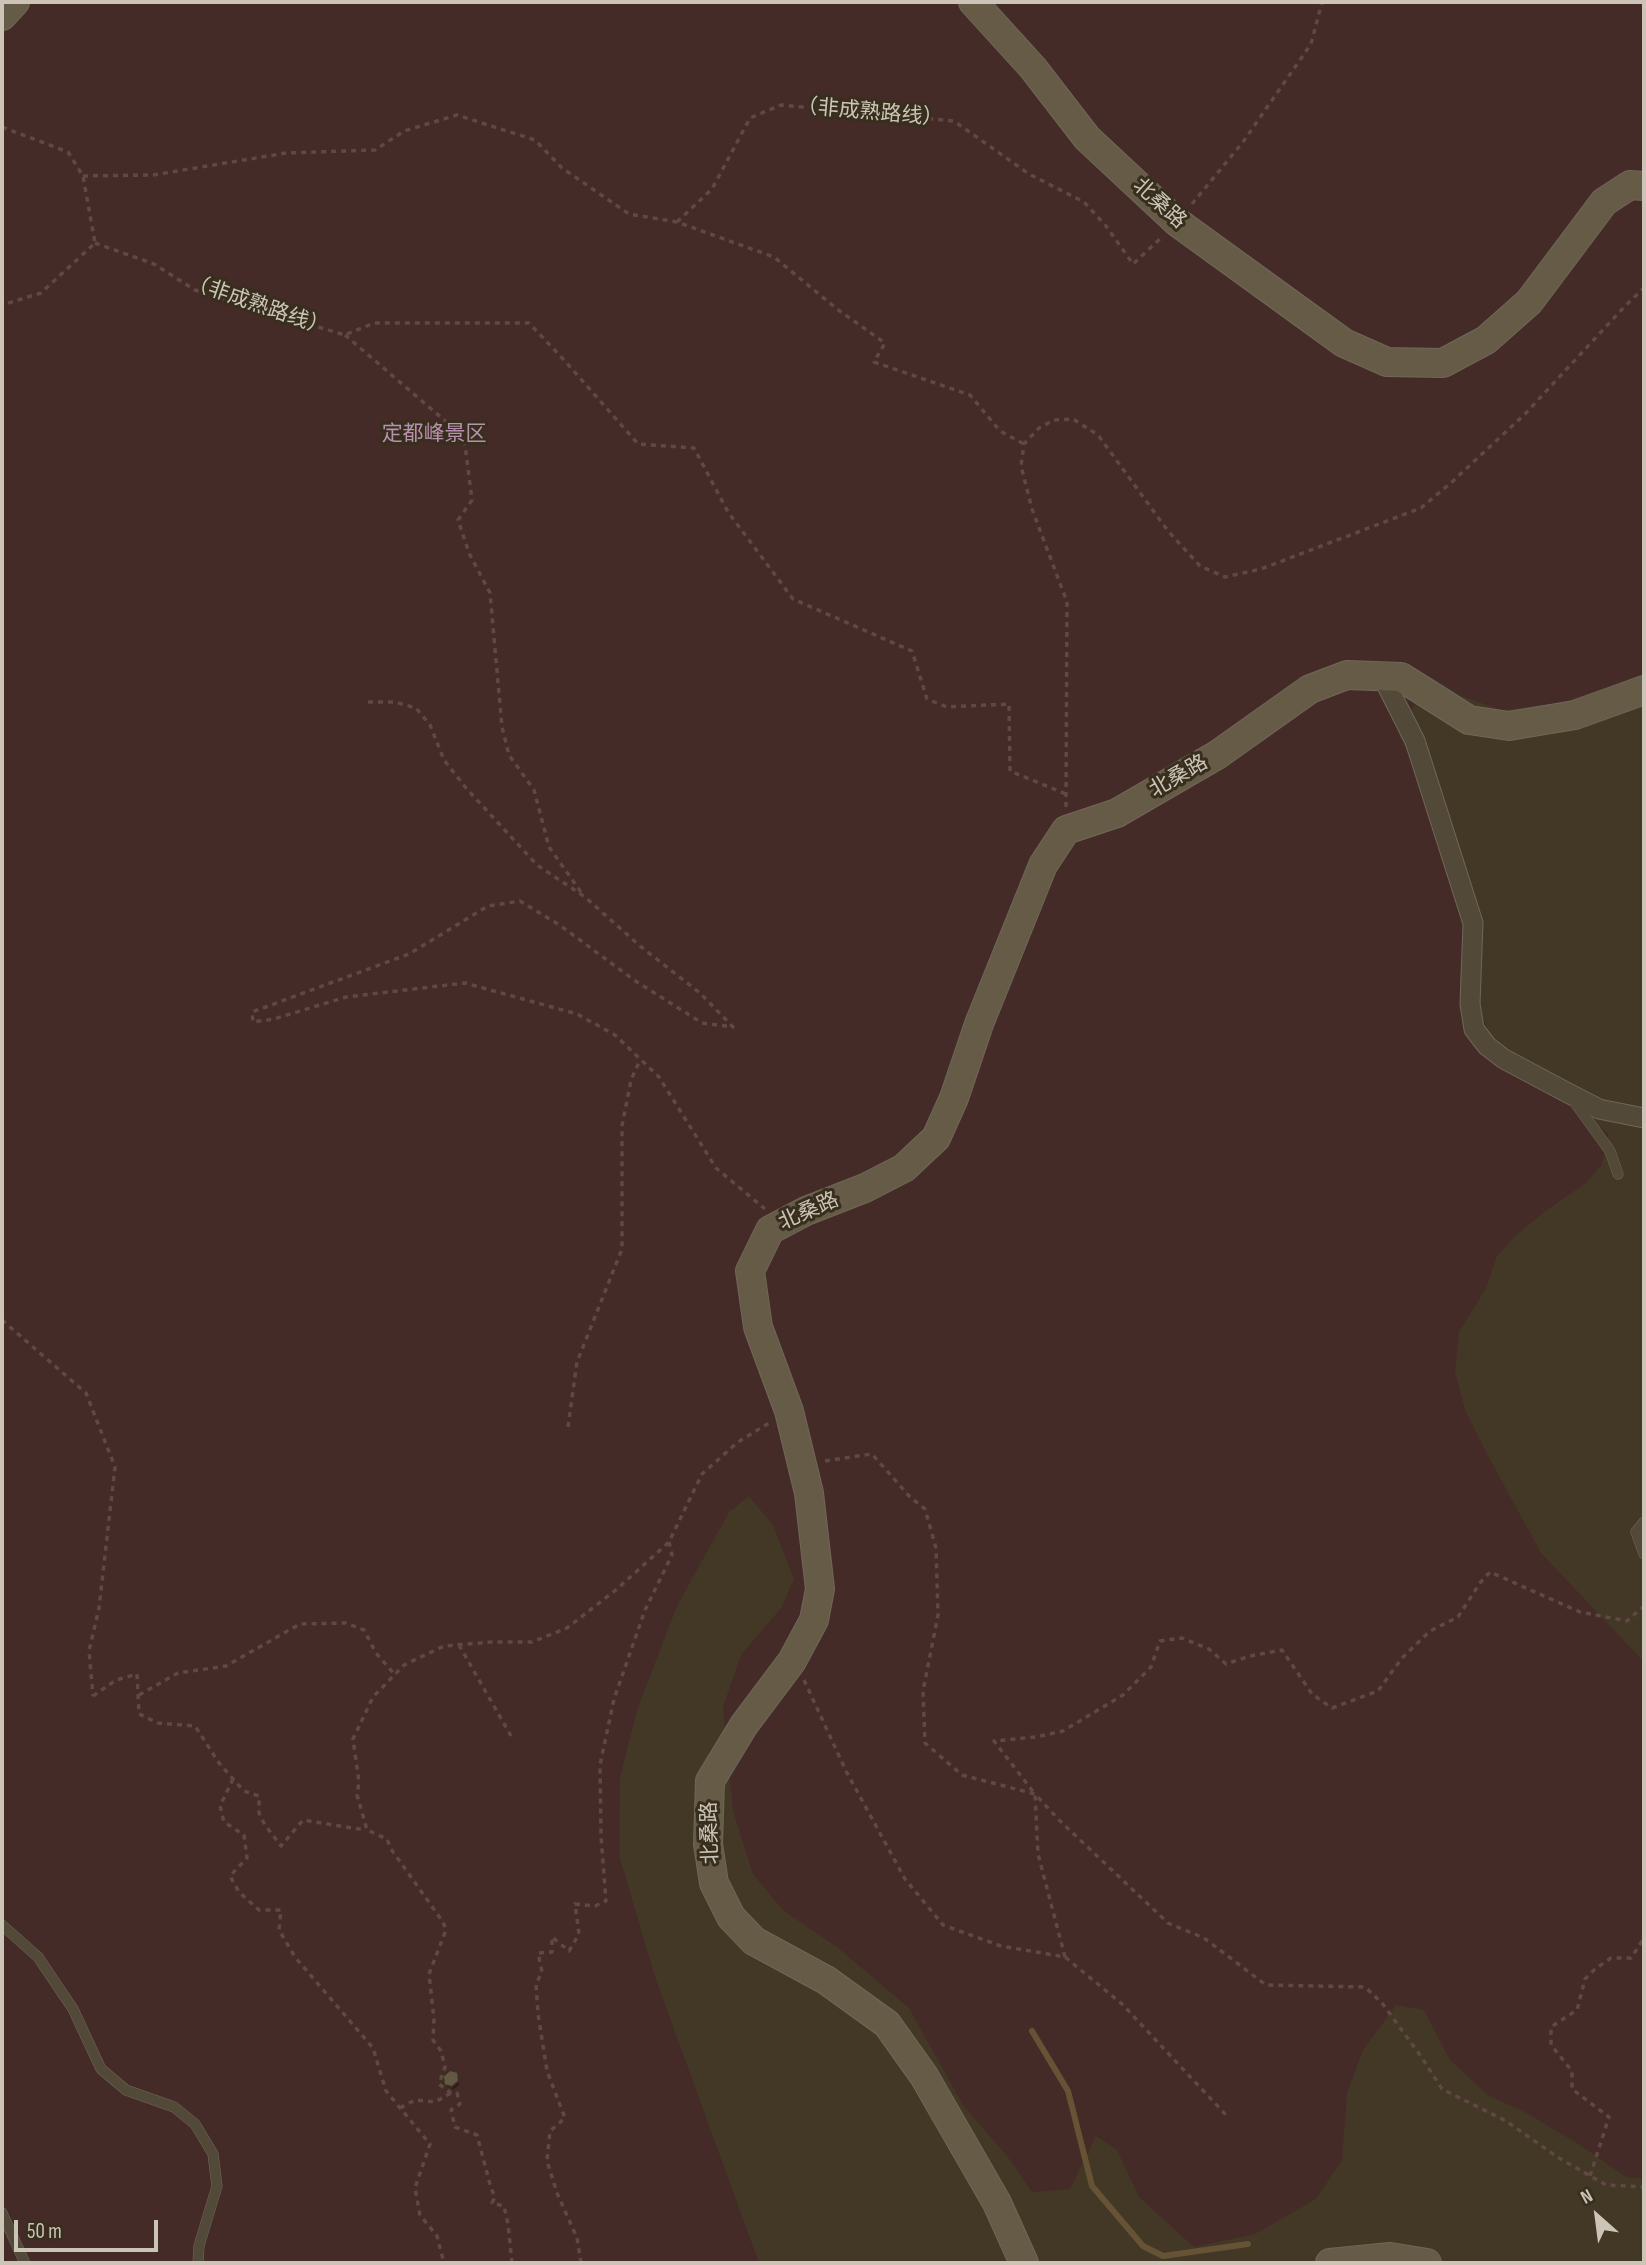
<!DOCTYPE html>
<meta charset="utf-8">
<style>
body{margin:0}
#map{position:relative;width:1646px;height:2265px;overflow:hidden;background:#433725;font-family:"Sofia Sans Condensed",sans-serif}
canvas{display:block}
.frame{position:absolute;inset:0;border:4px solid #ccc5b7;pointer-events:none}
.north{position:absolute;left:1562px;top:2181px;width:70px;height:70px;-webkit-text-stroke:5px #382e1e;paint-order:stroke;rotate:332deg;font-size:19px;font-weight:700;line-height:28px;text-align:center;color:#ccc5b7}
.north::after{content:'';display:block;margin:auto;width:24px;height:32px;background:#ccc5b7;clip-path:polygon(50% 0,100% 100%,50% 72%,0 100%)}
.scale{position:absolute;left:14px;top:2220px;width:144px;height:32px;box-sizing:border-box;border:4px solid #ccc5b7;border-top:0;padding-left:9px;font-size:21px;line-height:24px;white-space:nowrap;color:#ccc5b7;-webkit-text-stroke:5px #382e1e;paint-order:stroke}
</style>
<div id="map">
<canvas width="1646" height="2265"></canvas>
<div class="frame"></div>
<div class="north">N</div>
<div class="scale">50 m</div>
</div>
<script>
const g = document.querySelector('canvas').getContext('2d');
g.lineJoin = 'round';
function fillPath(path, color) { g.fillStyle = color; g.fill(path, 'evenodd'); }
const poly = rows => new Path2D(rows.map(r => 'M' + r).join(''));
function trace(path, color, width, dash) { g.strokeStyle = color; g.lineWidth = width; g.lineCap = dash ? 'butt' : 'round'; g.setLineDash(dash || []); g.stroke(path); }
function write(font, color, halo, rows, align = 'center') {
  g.font = font + ' "Sofia Sans Condensed","Noto Sans SC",sans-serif'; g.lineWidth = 6; g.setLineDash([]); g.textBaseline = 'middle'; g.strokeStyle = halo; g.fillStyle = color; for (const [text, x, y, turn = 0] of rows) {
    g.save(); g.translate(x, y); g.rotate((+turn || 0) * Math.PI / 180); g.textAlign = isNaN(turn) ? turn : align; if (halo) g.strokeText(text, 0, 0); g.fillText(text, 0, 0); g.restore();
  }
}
const green = poly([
 [2,2,1644,2,1644,674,1560,703,1502,710,1461,696,1431,677,1398,732,1458,871,1472,999,1490,1033,1511,1061,1580,1111,1608,1134,1602,1164,1586,1183,1548,1209,1517,1234,1497,1256,1486,1288,1459,1332,1455,1372,1465,1410,1488,1456,1541,1553,1644,1662,1644,2179,1626,2177,1580,2145,1523,2111,1489,2096,1450,2060,1424,2010,1396,2005,1363,2050,1347,2093,1342,2160,1316,2199,1255,2234,1194,2247,1139,2197,1117,2150,1096,2136,1070,2189,1032,2192,1008,2157,963,2105,909,2008,837,1947,784,1911,753,1874,733,1811,723,1707,741,1655,781,1608,794,1579,773,1525,749,1496,729,1512,677,1606,638,1707,620,1777,619,1855,655,1977,759,2263,27,2263,15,2260,9,2263,2,2263]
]);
const shadow = poly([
 [458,2076,459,2084,454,2089,447,2087,445,2084]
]);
const stream = poly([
 [1032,2031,1068,2091,1092,2186,1143,2246,1163,2256,1248,2244]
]);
const building = poly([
 [450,2070,458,2072,459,2081,452,2087,444,2085,443,2076,450,2070]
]);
const path = poly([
 [2,127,68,152,83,176,95,243,41,293,2,305],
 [83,176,153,175,286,153,375,150,404,131,457,115,535,140,562,168,629,214,677,222,774,257,837,309,885,343,874,362,970,395,1000,431,1024,444],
 [1192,204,1243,142,1311,44,1322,2],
 [677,222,712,189,750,118,781,105,954,121,1029,174,1084,202,1106,226,1133,264,1161,238],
 [95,243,154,264,195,290,345,335,374,323,529,323,564,360,638,444,694,448,728,512,793,599,912,651,927,699,947,707,1009,704,1010,771,1066,794],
 [345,335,464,437,472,500,458,520,469,553,490,593,502,727,509,755,534,790,549,847,583,895],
 [368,702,395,702,416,708,430,725,444,760,466,788,537,865,585,897,640,946,700,993,733,1027,702,1023,634,980,561,926,520,901,488,906,409,954,252,1012,253,1022,274,1019,346,997,465,983,577,1014,615,1035,659,1077,716,1168,765,1209],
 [1066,807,1067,602,1032,509,1021,466,1024,444,1039,428,1054,420,1073,419,1098,435,1168,531,1200,566,1225,577,1261,569,1421,508,1453,481,1525,414,1626,305,1644,288],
 [2,1320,86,1393,115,1467,99,1608,89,1651,93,1696],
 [568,1427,577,1362,622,1249,622,1126,631,1080,640,1060],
 [825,1461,872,1454,910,1497,925,1509,936,1548,938,1615,923,1691,925,1743,962,1775,1035,1794,1059,1820,1168,1923,1204,1938,1266,1985,1365,1987,1382,2003,1420,2055,1442,2089,1506,2121,1559,2158,1606,2185,1644,2187],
 [459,1645,511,1736],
 [804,1680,846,1771,905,1879,943,1925,1001,1946,1065,1957,1122,2004,1226,2115],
 [139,1695,178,1673,226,1666,300,1624,346,1623,364,1630,376,1653,395,1675],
 [93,1696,116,1680,137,1674,139,1714,158,1723,195,1726,219,1763,233,1779,244,1791,259,1796,259,1813,265,1825,281,1846,303,1820,365,1830],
 [233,1779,220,1806,224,1822,244,1835,247,1858,230,1876,239,1892,259,1910,281,1910,279,1930,295,1957,373,2048,386,2091,430,2144,415,2188,420,2215,437,2236,444,2263],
 [1065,1957,1038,1854,1035,1794,994,1741,1036,1737,1063,1731,1123,1695,1151,1667,1160,1641,1182,1638,1209,1649,1226,1664,1250,1656,1282,1650,1312,1694,1332,1708,1378,1691,1402,1658,1430,1631,1458,1617,1480,1583,1490,1572,1580,1612,1627,1621,1644,1606],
 [400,2108,415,2100,435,2102,451,2093],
 [1590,2176,1609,2117,1572,2089,1572,2071,1551,2045,1551,2027,1577,2010,1585,1979,1595,1969,1611,1958,1631,1958,1644,1938],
 [512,2263,508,2224,504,2206,492,2203,495,2197,491,2188,477,2135,455,2127,451,2110,460,2104,457,2093,451,2093,439,2084,445,2067,441,2051,433,2040,434,2019,429,1974,446,1930,443,1922,391,1849,387,1839,367,1830,357,1795,359,1782,353,1739,373,1697,404,1665,444,1646,491,1642,532,1642,567,1628,617,1589,669,1542,702,1474,738,1442,769,1423],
 [581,2263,577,2238,557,2193,547,2161,550,2131,565,2118,547,2071,538,2014,536,1984,542,1972,538,1953,552,1952,552,1937,569,1951,579,1934,575,1904,595,1906,606,1901,601,1836,600,1765,614,1699,645,1610,672,1555,669,1542]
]);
const lane = poly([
 [1573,1100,1610,1151,1618,1174],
 [1644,1522,1636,1532,1644,1554],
 [2,1925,38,1957,73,2009,101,2069,126,2090,174,2107,195,2124,213,2154,217,2186,199,2246,198,2263],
 [2,2213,25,2263]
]);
const street = poly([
 [1382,676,1415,741,1473,923,1470,1004,1474,1029,1487,1046,1504,1059,1566,1092,1599,1109,1644,1118]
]);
const secondary = poly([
 [973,2,1033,68,1087,138,1177,222,1344,343,1387,362,1443,363,1486,340,1529,302,1604,202,1630,185,1644,186],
 [2,16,15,2],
 [1024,2263,997,2203,924,2076,887,2024,826,1980,754,1941,731,1917,714,1883,708,1844,710,1781,744,1725,792,1661,814,1620,820,1589,809,1493,789,1411,758,1327,750,1271,770,1230,806,1211,865,1188,904,1168,936,1138,954,1098,979,1024,1043,865,1066,830,1117,813,1217,755,1310,689,1347,675,1401,677,1469,720,1509,726,1575,715,1644,690],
 [1330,2263,1390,2257,1427,2263]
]);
const streetNames = [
 ["（非成熟路线）",870,113,5],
 ["北桑路",1159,204,42],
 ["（非成熟路线）",258,306,19],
 ["北桑路",1179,777,-30],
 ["北桑路",809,1212,-24],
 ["北桑路",711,1833,-92]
];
const parkNames = [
 ["定都峰景区",434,435]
];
fillPath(green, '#442b27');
fillPath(shadow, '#0007');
trace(stream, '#665335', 6);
fillPath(building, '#645844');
trace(building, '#3a3020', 2);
trace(lane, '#706758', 11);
trace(street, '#706758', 21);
trace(secondary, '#706758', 30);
trace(path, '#604845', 3.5, [5, 5]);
trace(lane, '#534939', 10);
trace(street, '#534939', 19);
trace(secondary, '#665b47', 28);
write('21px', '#ccc5b7', '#382e1e', streetNames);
write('21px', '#b791ad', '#382e1e', parkNames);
</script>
